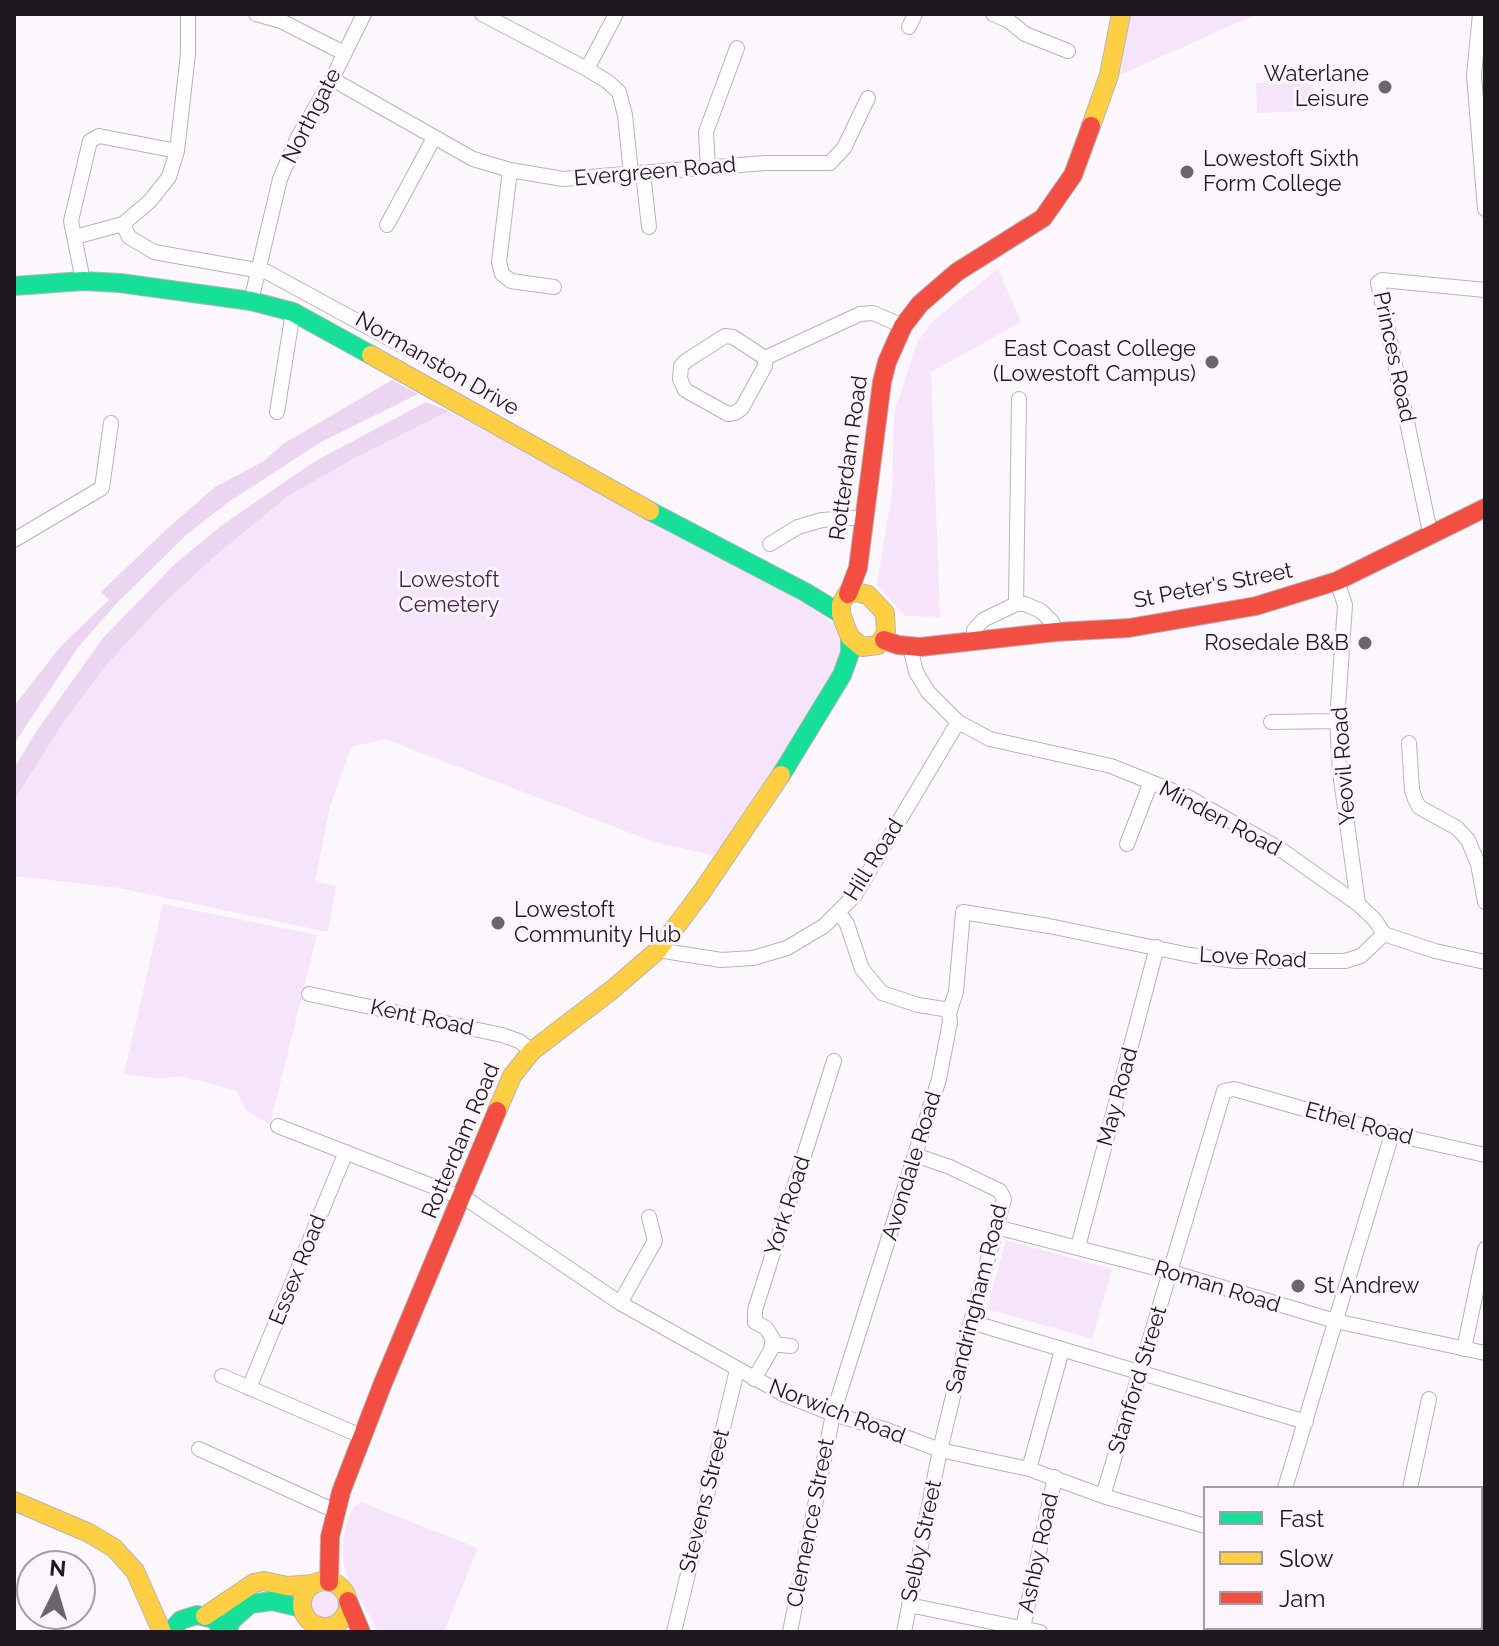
<!DOCTYPE html>
<style>
body{margin:0}
#map{position:relative;width:1499px;height:1646px;overflow:hidden;background:#fbf7fc;font-family:Raleway,sans-serif}
canvas{display:block}
.frame{position:absolute;inset:0;border:16px solid #1e181f;pointer-events:none}
.legend{position:absolute;left:1203px;top:1486px;width:280px;height:144px;box-sizing:border-box;background:#fcf5fe;border:2px solid #a39da5;margin:0;padding:10px 14px;list-style:none;font-size:24px;color:#1e181f}
.legend li{display:flex;align-items:center;gap:16px;height:40px}
.legend b{width:40px;border:2px solid #a39da5}
.north{position:absolute;left:16px;top:1550px;width:80px;height:80px;box-sizing:border-box;background:#fcf5fe;border:2px solid #a39da5;border-radius:50%;rotate:5deg;font-size:22px;font-weight:700;line-height:32px;text-align:center;color:#1e181f}
.north::after{content:'';display:block;margin:auto;width:28px;height:36px;background:#6b666c;clip-path:polygon(50% 0,100% 100%,50% 72%,0 100%)}
</style>
<div id="map">
<canvas width="1499" height="1646"></canvas>
<div class="frame"></div>
<ul class="legend">
<li><b style="height:10px;background:#16e098"></b>Fast</li>
<li><b style="height:10px;background:#ffcf43"></b>Slow</li>
<li><b style="height:10px;background:#f24e42"></b>Jam</li>
</ul>
<div class="north">N</div>
</div>
<script>
const g = document.querySelector('canvas').getContext('2d');
g.lineJoin = 'round';
function fillPath(path, color) { g.fillStyle = color; g.fill(path, 'evenodd'); }
const poly = rows => new Path2D(rows.map(r => 'M' + r).join(''));
function trace(path, color, width, dash) { g.strokeStyle = color; g.lineWidth = width; g.lineCap = dash ? 'butt' : 'round'; g.setLineDash(dash || []); g.stroke(path); }
function write(font, color, halo, rows, align = 'center') {
  g.font = font + ' Raleway,sans-serif'; g.lineWidth = 6; g.setLineDash([]); g.textBaseline = 'middle'; g.strokeStyle = halo; g.fillStyle = color; for (const [text, x, y, turn = 0] of rows) {
    g.save(); g.translate(x, y); g.rotate((+turn || 0) * Math.PI / 180); g.textAlign = isNaN(turn) ? turn : align; if (halo) g.strokeText(text, 0, 0); g.fillText(text, 0, 0); g.restore();
  }
}
const green = poly([
 [1131,14,1257,14,1120,75],
 [1312,81,1313,111,1257,113,1256,83],
 [998,269,1021,322,931,372,940,617,905,616,877,585,892,494,894,414,917,343,934,320],
 [449,411,809,606,834,624,842,650,841,661,726,846,712,855,654,842,385,739,351,747,330,806,315,881,336,886,328,932,119,888,14,876,14,800,21,786,64,721,109,662,162,605,214,557,288,496,355,458],
 [163,904,317,935,270,1125,246,1110,237,1091,181,1076,160,1079,124,1074],
 [1006,1240,1112,1269,1092,1339,987,1309],
 [361,1502,478,1548,444,1632,379,1632,349,1581,343,1561,343,1542,347,1521,354,1507],
 '311 1605a15 15 0 1 1 30 0a15 15 0 1 1-30 0Z'
]);
const forest = poly([
 [392,380,418,394,321,442,230,501,186,535,116,604,79,646,14,744,14,706,61,646,109,600,101,592,169,527,215,487,264,461,283,444],
 [426,402,449,411,355,458,288,496,214,557,162,605,109,662,64,721,14,800,14,768,38,729,103,638,176,563,221,526,312,463]
]);
const street = poly([
 [256,14,281,21,344,53],
 [482,14,587,69,608,82,619,92,625,115,631,174],
 [993,14,1009,21,1025,34,1068,51],
 [1480,14,1474,75,1485,209],
 [909,27,915,14],
 [587,69,616,14],
 [332,79,473,159,510,170,563,179,765,163,830,163,844,148,868,98],
 [708,168,706,132,737,48],
 [510,170,499,262,502,274,511,281,554,287],
 [643,173,649,227],
 [123,224,129,237,154,252,267,272,423,357],
 [387,225,434,138],
 [75,237,123,224,150,201,169,177,177,151,188,54,188,14],
 [83,281,71,221,90,141,99,136,177,151],
 [251,301,280,179,298,137,332,79,364,14],
 [765,358,733,337,725,336,686,361,681,366,680,379,685,390,728,414,735,413,742,408,765,366,765,358,860,314,873,313,903,326],
 [277,412,293,312],
 [1431,537,1378,283,1382,280,1485,290],
 [14,540,102,488,111,423],
 [770,544,798,527,822,520,866,517],
 [1337,581,1345,605,1337,721,1340,772,1358,904],
 [1016,604,1019,399],
 [973,641,974,630,983,620,1016,604,1025,604,1041,611,1052,622,1056,632],
 [910,647,916,672,928,692,958,722,990,739,1111,766,1188,797,1280,849,1358,904,1375,920,1384,934],
 [1271,722,1337,721],
 [1409,743,1412,790,1415,799,1419,807,1457,828,1468,840,1478,864,1485,902],
 [1127,844,1151,782],
 [839,913,847,924,862,969,882,993,918,1005,944,1009,949,1013],
 [1384,934,1435,951,1485,962],
 [658,950,721,960,753,958,787,948,824,926,855,895,958,722],
 [309,994,502,1035,519,1041,532,1051],
 [278,1126,468,1200,620,1303,783,1394,833,1414,887,1430,940,1450,1029,1469,1103,1496,1205,1526],
 [996,1227,1171,1272,1335,1321,1485,1353],
 [1078,1247,1157,947],
 [620,1303,655,1241,649,1217],
 [971,1322,1306,1422],
 [772,1344,791,1346],
 [1464,1349,1485,1249],
 [222,1376,361,1436],
 [754,1379,771,1350,773,1339,766,1328,755,1322,755,1310,834,1061],
 [249,1388,346,1152],
 [199,1449,335,1511],
 [1029,1469,1062,1350],
 [1285,1488,1392,1134],
 [1410,1488,1429,1399],
 [1103,1496,1224,1091,1234,1089,1392,1134,1485,1155],
 [1481,1541,1485,1541],
 [909,1605,1040,1632],
 [1023,1628,1055,1477],
 [1369,1628,1396,1632],
 [674,1632,737,1370],
 [790,1632,833,1414,939,1079,950,1022,949,1013,956,992,963,912,1049,926,1190,955,1236,961,1345,961,1361,956,1384,934],
 [904,1632,940,1450,971,1322,1004,1199,1000,1191,950,1167,915,1155],
 [1302,1632,1302,1628]
]);
const fast = poly([
 [14,286,83,281,120,283,251,301,293,312,371,355],
 [650,511,805,592,841,614],
 [781,775,842,675,850,653,850,637],
 [170,1632,181,1620,197,1615,214,1619,225,1632],
 [227,1632,231,1621,250,1604,272,1601,302,1608]
]);
const slow = poly([
 [1091,126,1109,75,1121,14],
 [371,355,650,511],
 [856,592,868,595,885,613,886,633,878,645,862,647,850,637,847,630,841,614,841,604,846,595,856,592],
 [497,1111,512,1076,532,1051,613,989,658,950,701,893,781,775],
 [14,1501,89,1533,114,1548,135,1571,162,1632],
 '302 1604a23 23 0 1 1 46 0a23 23 0 1 1-46 0Z',
 [205,1616,254,1583,264,1581,287,1586,314,1584]
]);
const jam = poly([
 [848,594,858,568,882,382,887,362,903,326,920,304,957,272,1043,218,1073,175,1091,126],
 [884,640,898,645,920,647,1056,632,1129,628,1256,606,1337,581,1485,508],
 [329,1582,330,1537,341,1492,383,1383,497,1111],
 [348,1601,361,1632]
]);
const markers = [
 [1385,87,8,"#6b666c"],
 [1187,172,8,"#6b666c"],
 [1212,362,8,"#6b666c"],
 [1365,643,8,"#6b666c"],
 [498,923,8,"#6b666c"],
 [1298,1286,8,"#6b666c"]
];
const poiNames = [
 ["Waterlane",1369,74],
 ["Leisure",1369,99],
 ["Lowestoft Sixth",1203,159,"left"],
 ["Form College",1203,184,"left"],
 ["East Coast College",1196,349],
 ["(Lowestoft Campus)",1196,374],
 ["Rosedale B&B",1349,643],
 ["Lowestoft",514,910,"left"],
 ["Community Hub",514,935,"left"],
 ["St Andrew",1314,1286,"left"]
];
const streetNames = [
 ["Northgate",312,116,-63],
 ["Evergreen Road",655,172,-5],
 ["Princes Road",1394,357,78],
 ["Normanston Drive",437,364,30],
 ["Rotterdam Road",849,458,-82],
 ["St Peter's Street",1213,586,-11],
 ["Yeovil Road",1344,766,-94],
 ["Minden Road",1220,819,28],
 ["Hill Road",874,860,-58],
 ["Love Road",1253,958,3],
 ["Kent Road",422,1018,12],
 ["May Road",1118,1097,-75],
 ["Ethel Road",1359,1124,15],
 ["Rotterdam Road",461,1141,-67],
 ["Avondale Road",912,1166,-73],
 ["York Road",788,1206,-72],
 ["Essex Road",298,1270,-68],
 ["Roman Road",1217,1287,17],
 ["Sandringham Road",977,1299,-76],
 ["Stanford Street",1138,1380,-73],
 ["Norwich Road",837,1412,21],
 ["Stevens Street",705,1501,-76],
 ["Clemence Street",811,1523,-79],
 ["Selby Street",922,1541,-78],
 ["Ashby Road",1039,1553,-78]
];
const parkNames = [
 ["Lowestoft",449,580],
 ["Cemetery",449,605]
];
fillPath(green, '#f6e5fa');
fillPath(forest, '#ebd5f1');
trace(street, '#b8b3b9', 16);
trace(fast, '#b8b3b9', 20);
trace(slow, '#b8b3b9', 20);
trace(jam, '#b8b3b9', 20);
trace(street, '#fefeff', 14);
trace(fast, '#16e098', 18);
trace(slow, '#ffcf43', 18);
trace(jam, '#f24e42', 18);
for (const [x, y, r, color] of markers) { const dot = new Path2D(); dot.arc(x, y, r, 0, 2 * Math.PI); g.fillStyle = color; g.fill(dot); trace(dot, '#fcf5fe', 3); }
write('22px', '#1e181f', '#fcf5fe', poiNames, 'right');
write('22px', '#1e181f', '#fcf5fe', streetNames);
write('22px', '#4b1e56', '#fcf5fe', parkNames);
</script>
